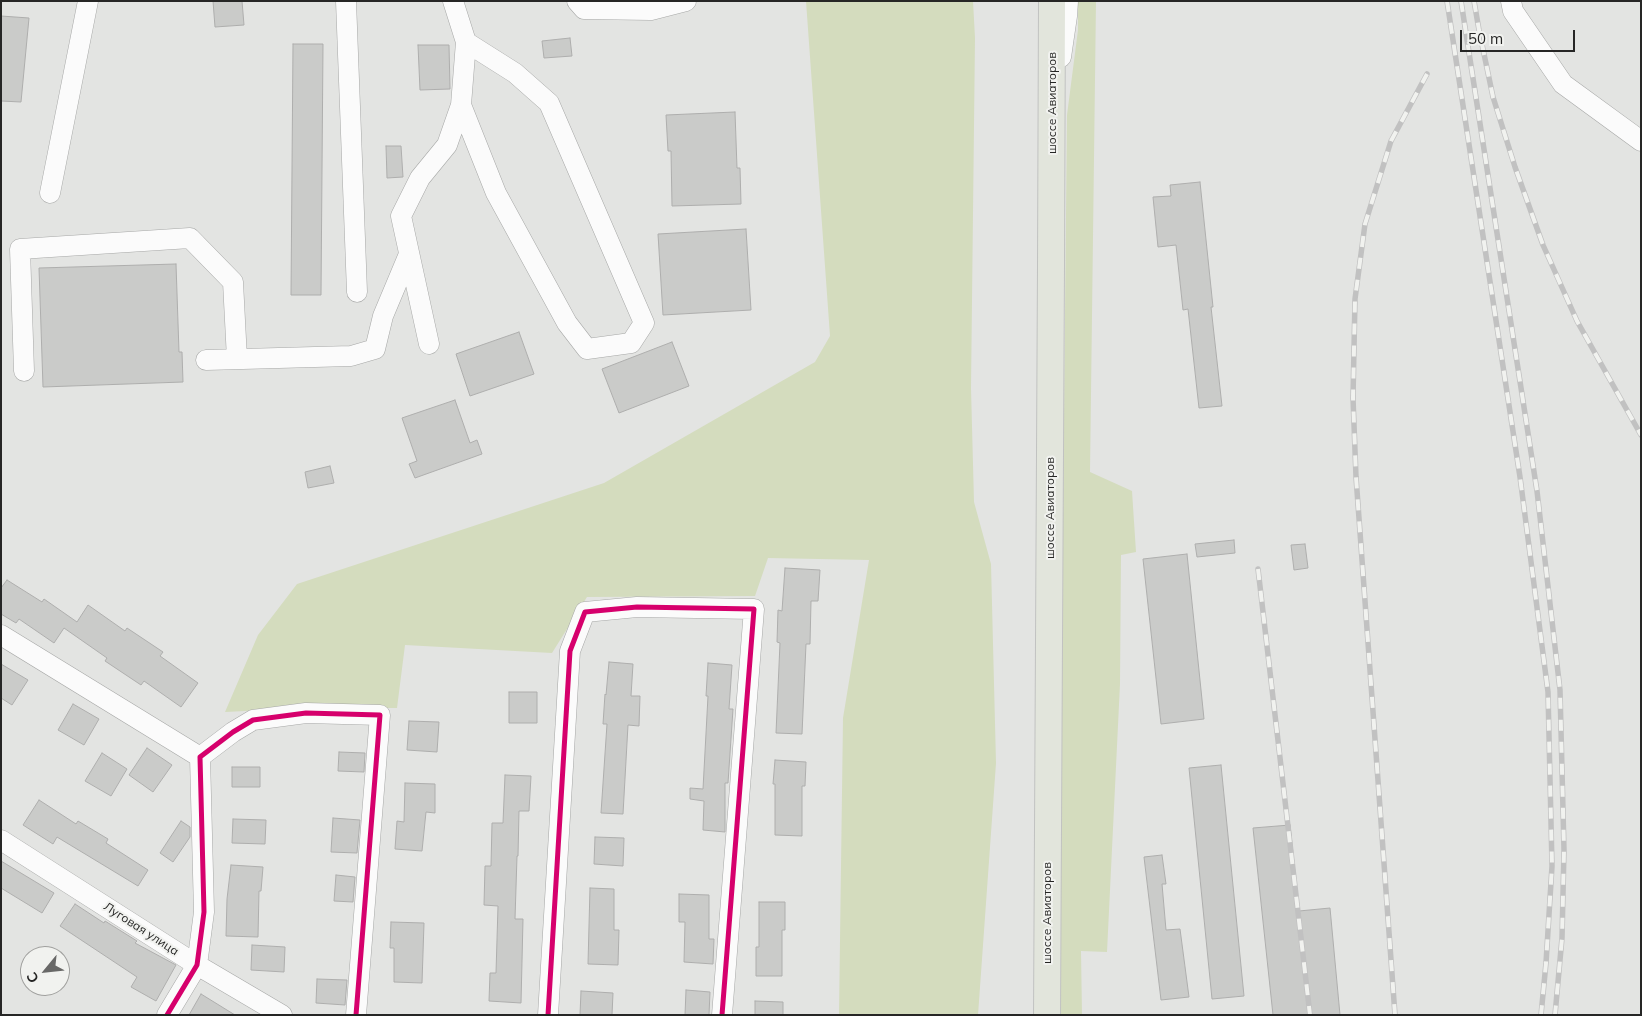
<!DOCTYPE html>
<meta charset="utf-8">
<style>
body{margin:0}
#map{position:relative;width:1642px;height:1016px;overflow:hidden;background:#e3e4e2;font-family:Mulish,sans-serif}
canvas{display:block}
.frame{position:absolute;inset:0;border:2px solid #262625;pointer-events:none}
.north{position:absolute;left:20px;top:946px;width:50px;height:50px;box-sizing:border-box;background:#f1f2ef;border:1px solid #a0a09e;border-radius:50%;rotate:242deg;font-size:14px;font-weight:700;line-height:20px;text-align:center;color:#262625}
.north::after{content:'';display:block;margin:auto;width:18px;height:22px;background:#686867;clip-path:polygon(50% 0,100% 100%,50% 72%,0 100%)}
.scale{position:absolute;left:1460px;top:30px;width:115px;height:22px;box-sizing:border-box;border:2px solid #262625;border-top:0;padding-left:6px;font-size:15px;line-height:18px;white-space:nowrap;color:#262625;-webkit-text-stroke:4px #f1f2ef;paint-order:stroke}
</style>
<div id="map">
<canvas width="1642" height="1016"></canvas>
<div class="frame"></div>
<div class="north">С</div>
<div class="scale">50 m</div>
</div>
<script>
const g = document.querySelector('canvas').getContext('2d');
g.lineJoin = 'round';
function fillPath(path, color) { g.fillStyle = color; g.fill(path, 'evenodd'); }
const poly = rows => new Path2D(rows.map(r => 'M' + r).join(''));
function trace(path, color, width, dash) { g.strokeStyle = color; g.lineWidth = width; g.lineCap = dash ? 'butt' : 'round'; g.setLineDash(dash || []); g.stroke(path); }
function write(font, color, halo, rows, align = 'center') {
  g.font = font + ' Mulish,sans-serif'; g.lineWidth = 4; g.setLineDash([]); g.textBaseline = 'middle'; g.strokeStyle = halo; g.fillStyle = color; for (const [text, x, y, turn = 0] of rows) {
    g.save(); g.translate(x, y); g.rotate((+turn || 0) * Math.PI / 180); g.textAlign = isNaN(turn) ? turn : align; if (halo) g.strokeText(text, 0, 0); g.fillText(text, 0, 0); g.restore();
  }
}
const green = poly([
 [806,1,973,1,975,38,971,388,974,502,991,564,996,763,978,1015,839,1015,843,718,869,560,768,558,755,596,587,597,552,653,405,645,397,708,306,708,225,712,258,635,297,584,604,483,815,362,830,336],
 [1078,1,1096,1,1090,472,1132,491,1136,552,1121,555,1120,684,1107,952,1081,951,1082,1015,1058,1015,1067,115,1078,30]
]);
const building = poly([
 [213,1,242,1,244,25,215,27,213,1],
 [1,16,29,18,21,102,1,101,1,16],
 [570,38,572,56,544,58,542,41,570,38],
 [293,44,323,44,321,295,291,295,293,44],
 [418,45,449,45,450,89,420,90,418,45],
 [735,112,737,168,740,168,741,204,672,206,671,151,668,151,666,115,735,112],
 [386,146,401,146,403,177,387,178,386,146],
 [1200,182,1213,307,1211,307,1222,406,1199,408,1188,309,1183,310,1176,245,1158,247,1153,197,1171,196,1170,185,1200,182],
 [746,229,751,310,663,315,658,234,746,229],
 [176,264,179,352,182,352,183,382,43,387,39,268,176,264],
 [519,332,534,374,470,396,456,354,519,332],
 [672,342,689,386,619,413,602,369,672,342],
 [455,400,470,443,477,440,482,454,415,478,409,464,417,461,402,418,455,400],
 [330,466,334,483,308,488,305,472,330,466],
 [1234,540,1235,553,1197,557,1195,544,1234,540],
 [1305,544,1308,568,1294,570,1291,545,1305,544],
 [1187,554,1204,719,1161,724,1143,559,1187,554],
 [785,568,820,570,818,601,811,601,810,644,806,644,802,734,776,733,780,643,777,642,778,610,782,611,785,568],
 [7,580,42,602,44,599,77,622,88,605,125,631,127,628,163,652,160,656,198,683,181,707,144,681,141,685,105,661,107,658,64,628,54,643,19,619,16,623,1,614,1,588,7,580],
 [609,662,633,664,631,696,640,696,639,726,628,725,623,814,601,813,607,724,603,724,605,694,606,695,609,662],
 [708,663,732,665,729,709,733,709,728,783,725,783,725,832,703,830,704,801,690,799,690,788,703,789,708,696,706,696,708,663],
 [1,664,28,680,12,705,1,698,1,664],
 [509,692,537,692,537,723,509,723,509,692],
 [73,704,99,719,84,745,58,730,73,704],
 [409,721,439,722,437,752,407,750,409,721],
 [147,748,172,765,153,792,129,775,147,748],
 [339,752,365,753,364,772,338,771,339,752],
 [102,753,127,769,111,796,85,781,102,753],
 [775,760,806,762,805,786,802,786,802,836,775,835,775,784,773,784,775,760],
 [1221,765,1244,996,1212,999,1189,768,1221,765],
 [232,767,260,767,260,787,232,787,232,767],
 [505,775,531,776,529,811,519,811,518,856,517,856,515,919,523,919,521,1003,489,1001,490,973,496,973,498,906,484,905,485,866,491,866,492,823,503,823,505,775],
 [405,783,435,784,435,813,426,812,422,851,395,849,397,821,404,822,405,783],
 [39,800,76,824,78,821,108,839,106,843,148,870,138,886,57,837,53,844,23,825,39,800],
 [333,818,360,820,357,853,331,852,333,818],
 [233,819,266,820,265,844,232,843,233,819],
 [181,821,190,827,190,837,173,862,160,853,181,821],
 [1290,825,1299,911,1330,908,1340,1015,1273,1015,1253,828,1290,825],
 [595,837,624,838,623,866,594,864,595,837],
 [1162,855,1166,884,1162,884,1166,930,1180,929,1189,997,1161,1000,1144,857,1162,855],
 [1,861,54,893,42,913,1,888,1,861],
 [231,865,263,867,261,891,259,891,258,937,226,936,227,899,231,865],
 [336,875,355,877,353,902,334,901,336,875],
 [590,888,614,889,614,930,619,930,618,965,588,964,590,888],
 [679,894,709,895,709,939,714,939,713,964,684,962,685,922,679,922,679,894],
 [759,902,785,902,785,930,782,930,782,976,756,976,756,947,759,947,759,902],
 [75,904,104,923,105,921,137,941,135,943,176,965,156,1001,131,987,137,977,60,926,75,904],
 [391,922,424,923,422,983,394,982,394,948,390,948,391,922],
 [252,945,285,947,284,972,251,970,252,945],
 [317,979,347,980,345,1005,316,1003,317,979],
 [686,990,710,992,709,1015,685,1015,686,990],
 [581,991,613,993,612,1015,580,1015,581,991],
 [201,994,235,1015,189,1015,201,994],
 [755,1001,783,1002,783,1015,755,1015,755,1001]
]);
const minor = poly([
 [346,1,357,292],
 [453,1,466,42,461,105,496,193,567,323,587,349,631,343,644,323,549,103,515,73,466,42],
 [577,1,584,9,651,10,686,1],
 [1511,1,1513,11,1563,84,1641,141],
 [1061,57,1067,16,1068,1],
 [50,193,88,1],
 [429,344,401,216,420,178,447,145,461,105],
 [206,360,351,356,375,349,383,316,409,254],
 [24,371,20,249,190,238,233,282,237,359],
 [1,635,200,757],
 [1,840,197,965,282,1015],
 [167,1015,197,965,204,912,200,757,233,732,253,720,306,713,380,715,356,1015],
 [548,1015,570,651,585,612,637,607,754,609,722,1015]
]);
const major = poly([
 [1047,1015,1051,266,1052,1]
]);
const rail = poly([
 [1447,1,1520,477,1548,692,1552,866,1546,963,1541,1015],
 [1461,1,1537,491,1560,690,1564,850,1562,938,1555,1015],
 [1474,1,1479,30,1493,97,1515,167,1543,245,1577,321,1641,435],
 [1258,569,1310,1015],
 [1395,1015,1356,477,1353,398,1355,299,1365,224,1391,141,1427,74]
]);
const cycleway = poly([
 [167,1015,197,965,204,912,200,757,233,732,253,720,306,713,380,715,356,1015],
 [548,1015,570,651,585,612,637,607,754,609,722,1015]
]);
const streetNames = [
 ["шоссе Авиаторов",1052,103,-90],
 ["шоссе Авиаторов",1050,508,-90],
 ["шоссе Авиаторов",1047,913,-90],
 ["Луговая улица",141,929,33]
];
fillPath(green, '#d4dcbe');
fillPath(building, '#cacbc9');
trace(building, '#aeaead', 1);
trace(minor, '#a6a7a6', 21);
trace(major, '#c1c2c1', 28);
trace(minor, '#fbfbfb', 20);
trace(major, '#e2e5dc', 26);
trace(rail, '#c1c1c1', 5.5);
trace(rail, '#f1f2ef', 4, [11]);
trace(cycleway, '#d6006c', 5);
write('12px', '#262625', '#f1f2ef', streetNames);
</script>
